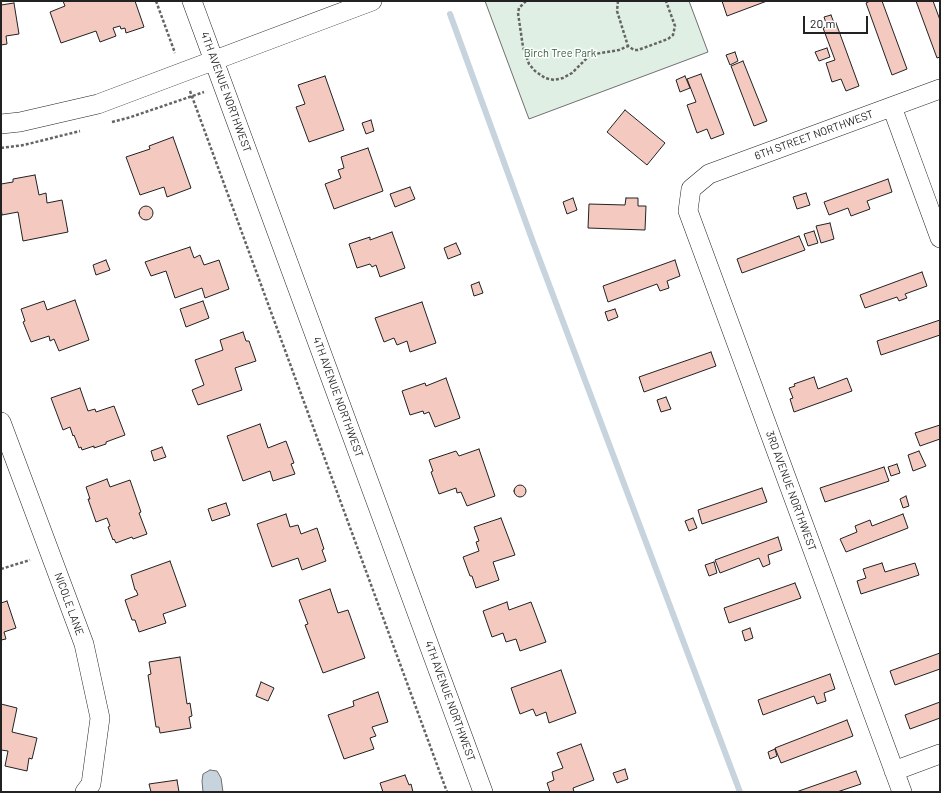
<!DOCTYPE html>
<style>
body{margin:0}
#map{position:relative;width:941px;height:793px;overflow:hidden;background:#fff;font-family:Barlow,sans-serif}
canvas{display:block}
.frame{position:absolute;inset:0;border:2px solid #222;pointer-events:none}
.scale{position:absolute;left:803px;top:16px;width:65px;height:18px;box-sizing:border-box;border:2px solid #222;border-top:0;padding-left:5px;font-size:12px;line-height:14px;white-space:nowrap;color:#222;-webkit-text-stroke:3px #fff;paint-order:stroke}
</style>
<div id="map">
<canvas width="941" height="793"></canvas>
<div class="frame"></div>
<div class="scale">20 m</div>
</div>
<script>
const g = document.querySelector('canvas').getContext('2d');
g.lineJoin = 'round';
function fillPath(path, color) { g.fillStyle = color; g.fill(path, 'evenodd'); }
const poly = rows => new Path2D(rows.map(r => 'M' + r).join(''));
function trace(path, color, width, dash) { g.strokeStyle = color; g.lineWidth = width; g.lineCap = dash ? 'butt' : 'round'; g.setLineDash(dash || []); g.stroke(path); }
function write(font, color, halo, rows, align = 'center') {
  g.font = font + ' Barlow,sans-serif'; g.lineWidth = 3; g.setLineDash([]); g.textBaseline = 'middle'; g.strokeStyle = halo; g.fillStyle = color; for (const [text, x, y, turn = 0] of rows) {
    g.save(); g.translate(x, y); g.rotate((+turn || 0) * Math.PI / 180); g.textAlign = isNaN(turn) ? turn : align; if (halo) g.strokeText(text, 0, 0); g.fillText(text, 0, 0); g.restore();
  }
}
const green = poly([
 [485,1,689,1,708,52,529,119,485,1]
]);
const water = poly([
 [210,770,217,771,221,778,223,792,203,792,202,781,203,774,210,770]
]);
const stream = poly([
 [450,14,533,242,740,792]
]);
const building = poly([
 [63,1,135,1,144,27,126,33,125,28,121,29,120,26,113,28,116,36,100,42,96,31,61,43,50,12,65,6,63,1],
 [722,1,767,1,727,16,722,1],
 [870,1,882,1,907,69,892,75,866,3,870,1],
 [916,1,933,1,940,20,940,57,937,58,916,1],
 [14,3,19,34,6,36,7,44,1,45,1,5,14,3],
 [831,15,834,23,827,26,824,17,831,15],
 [836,23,859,86,846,91,841,79,832,82,826,63,835,60,823,28,836,23],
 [827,48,830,57,819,61,815,52,827,48],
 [735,52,738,61,730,65,726,55,735,52],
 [743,61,767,121,754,126,731,66,743,61],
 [701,74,724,134,711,139,707,129,697,133,687,105,696,102,687,79,701,74],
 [325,76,344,130,309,142,296,107,305,104,298,85,325,76],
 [685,76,690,88,680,92,676,80,685,76],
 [625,110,665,143,647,165,607,132,625,110],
 [371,120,374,131,366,134,362,123,371,120],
 [173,137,191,188,167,197,164,187,140,195,126,157,150,149,149,146,173,137],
 [368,148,383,191,334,209,325,184,341,178,338,170,344,168,341,157,368,148],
 [35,175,39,195,46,193,47,203,62,200,68,232,23,241,18,212,2,215,1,208,1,184,13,182,13,179,35,175],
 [888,179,892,192,867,201,870,209,851,216,848,208,829,215,824,202,888,179],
 [410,187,415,199,395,207,390,194,410,187],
 [806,193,810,205,797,209,793,197,806,193],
 [573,198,577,210,567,214,563,202,573,198],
 [626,198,638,198,638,206,646,206,645,230,588,228,589,204,625,205,626,198],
 '139 213a7 7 0 1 1 14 0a7 7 0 1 1-14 0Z',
 [830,223,834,239,821,243,816,226,830,223],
 [814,231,818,243,808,246,804,234,814,231],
 [392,232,405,268,380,277,376,265,372,267,370,264,357,268,349,244,370,237,370,240,392,232],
 [799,236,805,250,742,273,737,259,799,236],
 [456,243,461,254,448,259,444,248,456,243],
 [190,247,194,258,200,255,204,265,219,260,229,289,205,298,202,288,175,298,166,271,151,276,145,262,190,247],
 [106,260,110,270,96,275,93,265,106,260],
 [675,260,680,276,667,281,669,288,660,291,657,284,608,302,603,286,675,260],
 [922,272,927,286,905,294,907,298,899,301,897,297,865,308,860,295,922,272],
 [479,282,483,293,474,296,471,285,479,282],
 [75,300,89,340,59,351,54,339,50,341,49,336,31,342,23,322,25,321,21,309,44,301,47,310,75,300],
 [203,301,209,318,186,327,180,309,203,301],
 [422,302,436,343,410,352,407,341,397,345,394,338,384,342,375,318,422,302],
 [615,309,618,317,608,321,605,312,615,309],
 [940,320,940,335,881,355,877,341,940,320],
 [243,332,246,341,249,341,256,361,235,368,242,390,198,405,192,390,204,385,195,360,223,350,220,340,243,332],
 [711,352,716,366,644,392,639,377,711,352],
 [814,377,818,389,847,378,852,391,794,412,790,399,793,398,789,388,795,386,794,384,814,377],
 [446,378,460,418,435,427,429,412,424,414,423,411,410,415,402,391,425,383,426,386,446,378],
 [80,388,88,411,95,409,96,412,114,406,125,435,106,442,106,444,94,448,94,446,82,450,81,447,79,448,74,435,73,436,70,427,63,430,51,398,80,388],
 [666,397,671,409,661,412,657,400,666,397],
 [260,424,268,448,286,441,294,463,291,464,295,474,273,481,270,471,243,481,227,436,260,424],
 [940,425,940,439,920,446,915,433,940,425],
 [162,447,166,457,154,461,151,451,162,447],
 [479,449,495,496,467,506,461,492,457,493,456,488,439,494,431,472,433,471,429,460,456,451,459,456,479,449],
 [919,451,926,466,913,471,908,455,919,451],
 [897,464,900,473,891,476,888,467,897,464],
 [884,467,889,481,825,502,820,488,884,467],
 [107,479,110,487,130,480,141,512,139,513,147,534,133,539,132,537,116,543,114,539,113,540,108,527,110,526,107,518,96,522,88,499,90,499,86,487,107,479],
 '514 491a6 6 0 1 1 12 0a6 6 0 1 1-12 0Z',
 [762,488,767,502,702,524,698,510,762,488],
 [906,496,909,506,903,508,900,499,906,496],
 [226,503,230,515,212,521,208,509,226,503],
 [286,514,290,527,298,525,301,534,317,528,324,549,322,550,326,561,302,570,298,558,272,567,257,524,286,514],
 [903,514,908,528,846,552,840,539,857,532,855,526,870,520,872,526,903,514],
 [501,518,515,555,493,562,499,580,476,588,472,576,470,576,463,557,479,551,476,542,479,541,474,527,501,518],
 [693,518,697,528,689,531,685,521,693,518],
 [778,537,782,550,768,555,770,564,763,567,759,558,720,573,715,560,778,537],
 [170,561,186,606,163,614,166,623,139,632,135,620,132,620,125,600,138,595,136,590,135,590,131,575,170,561],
 [714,562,717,573,709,576,705,565,714,562],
 [882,563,885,572,915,563,919,575,861,594,857,581,866,578,863,569,882,563],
 [795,583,801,598,729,623,724,608,795,583],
 [330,589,338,613,348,610,365,658,323,673,305,625,308,624,299,600,330,589],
 [7,601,16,628,4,632,6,639,1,640,1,603,7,601],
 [507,602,509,610,531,602,546,642,520,651,516,639,506,642,503,633,492,637,483,611,507,602],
 [750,628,753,638,745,641,742,631,750,628],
 [940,653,940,669,895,685,890,671,940,653],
 [180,657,187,704,190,703,192,716,189,717,191,728,160,733,159,727,156,727,148,675,151,674,149,662,180,657],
 [561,670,576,713,549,723,546,712,536,716,533,709,520,714,511,688,561,670],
 [830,674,835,689,824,693,826,701,817,704,814,696,763,715,758,700,830,674],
 [261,682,274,688,268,701,256,696,261,682],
 [378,692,388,722,372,727,376,736,370,738,374,749,344,759,328,715,354,706,353,701,378,692],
 [940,702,940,718,910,729,905,715,940,702],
 [1,704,17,708,12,732,37,738,32,759,29,758,27,771,5,766,8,751,1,750,1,704],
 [847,720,853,736,781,763,775,748,847,720],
 [581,744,594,780,573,788,574,792,550,792,547,783,554,780,552,772,563,768,557,753,581,744],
 [775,749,777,756,770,759,768,752,775,749],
 [625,769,628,779,617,783,613,773,625,769],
 [856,771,861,784,837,792,796,792,856,771],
 [405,775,409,785,411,784,413,792,383,792,380,783,405,775],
 [177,780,179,792,151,792,149,784,177,780]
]);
const path = poly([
 [156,1,175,53],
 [526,1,519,8,518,13,523,47,529,64,535,71,545,78,554,80,563,78,572,73,587,58,595,54,619,50,628,46],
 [618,1,617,11,628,46,634,50,638,50,668,39,673,35,675,26,666,1],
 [190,91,447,792],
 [112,122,131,117,204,92],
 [1,148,24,145,80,131],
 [1,569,30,560]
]);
const street = poly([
 [192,1,483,792],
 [892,107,940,238],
 [1,124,20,122,98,104,372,1],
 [1,422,84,644,100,718,91,784,85,792],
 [894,771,940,754],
 [902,792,688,211,691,189,709,174,940,89]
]);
const parkNames = [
 ["Birch Tree Park",560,53]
];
const streetNames = [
 ["4TH AVENUE NORTHWEST",226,92,70],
 ["6TH STREET NORTHWEST",814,135,-20],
 ["4TH AVENUE NORTHWEST",338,397,70],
 ["3RD AVENUE NORTHWEST",791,491,70],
 ["NICOLE LANE",69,604,70],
 ["4TH AVENUE NORTHWEST",450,701,70]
];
fillPath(green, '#e0efe3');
trace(green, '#6f6f6f', 1);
fillPath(water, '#c7d3dd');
trace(water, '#6f6f6f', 1);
trace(stream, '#c7d3dd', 6);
fillPath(building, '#f3c9c0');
trace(building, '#222', 1);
trace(street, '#222', 20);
trace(path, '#646464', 2.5, [3, 2]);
trace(street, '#fff', 19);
write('11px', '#2f5e38', '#fff', parkNames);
write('11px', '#222', '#fff', streetNames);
</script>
